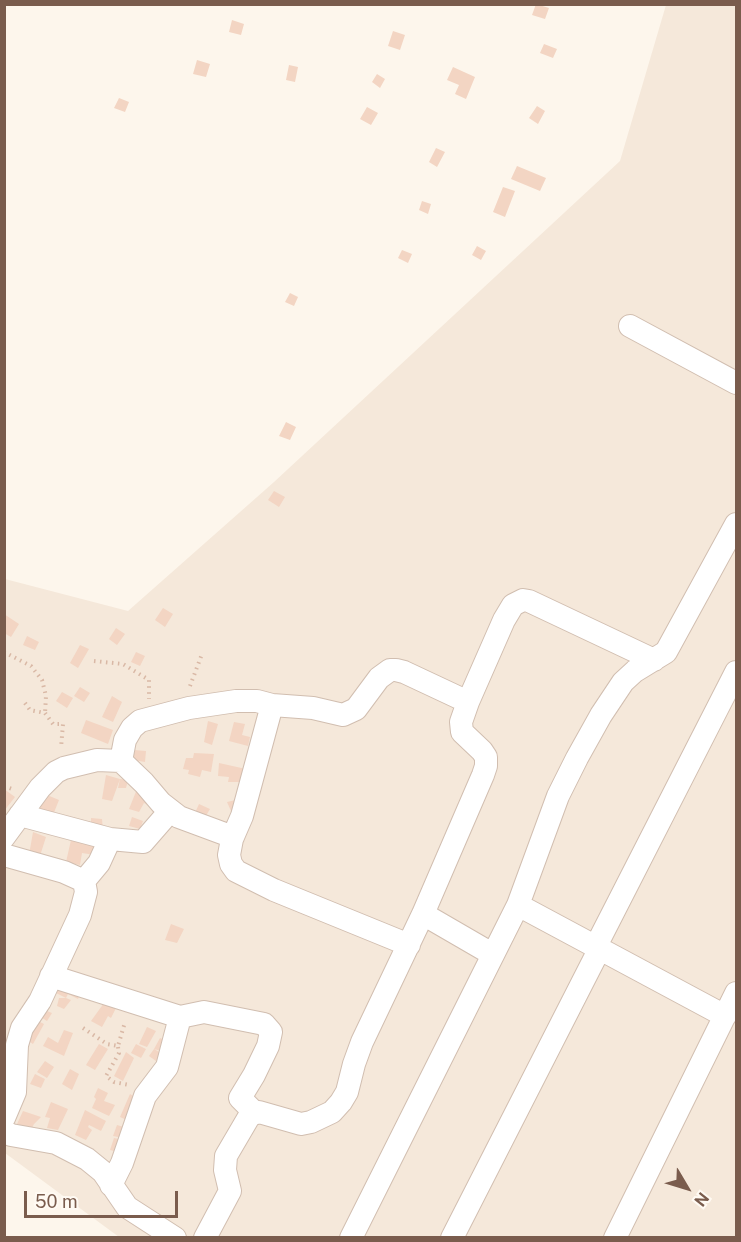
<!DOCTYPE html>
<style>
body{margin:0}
#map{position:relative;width:741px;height:1242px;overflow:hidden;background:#fdf6ec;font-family:"Public Sans",sans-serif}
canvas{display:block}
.frame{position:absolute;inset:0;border:6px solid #7a5c4d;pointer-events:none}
.north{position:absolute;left:657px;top:1158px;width:60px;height:60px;-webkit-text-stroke:4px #fffaf3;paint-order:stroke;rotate:128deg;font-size:16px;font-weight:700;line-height:24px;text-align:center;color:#7a5c4d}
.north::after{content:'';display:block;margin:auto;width:21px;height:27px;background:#7a5c4d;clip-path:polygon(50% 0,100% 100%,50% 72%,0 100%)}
.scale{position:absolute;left:24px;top:1191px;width:154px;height:27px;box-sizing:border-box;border:3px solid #7a5c4d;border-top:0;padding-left:8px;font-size:18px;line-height:21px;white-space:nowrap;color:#7a5c4d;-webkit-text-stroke:4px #fffaf3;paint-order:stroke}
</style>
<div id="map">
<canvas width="741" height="1242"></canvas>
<div class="frame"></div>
<div class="north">N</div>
<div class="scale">50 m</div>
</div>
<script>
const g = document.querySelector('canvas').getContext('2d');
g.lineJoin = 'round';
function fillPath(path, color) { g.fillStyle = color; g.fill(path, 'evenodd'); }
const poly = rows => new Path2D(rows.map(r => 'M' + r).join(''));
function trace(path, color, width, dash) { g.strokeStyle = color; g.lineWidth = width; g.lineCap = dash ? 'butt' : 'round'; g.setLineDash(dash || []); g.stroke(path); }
const residential = poly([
 [666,5,736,5,736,1237,119,1237,5,1153,5,579,128,611,274,482,620,161]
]);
const building = poly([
 [536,4,549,8,545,19,532,15],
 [232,20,244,24,241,35,229,32],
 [393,31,405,35,400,50,388,46],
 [544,44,557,49,553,58,540,53],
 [197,60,210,64,206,77,193,74],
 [289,65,298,67,295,82,286,80],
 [453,67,475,77,466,99,455,94,459,85,447,80],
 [377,74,385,79,380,88,372,82],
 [119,98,129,102,125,112,114,108],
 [537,106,545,111,538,124,529,118],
 [367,107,378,113,371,125,360,119],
 [436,148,445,152,437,167,429,162],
 [517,166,546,178,540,191,511,179],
 [503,187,515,191,505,217,493,212],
 [422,201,431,204,428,214,419,210],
 [477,246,486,251,481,260,472,255],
 [402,250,412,254,408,263,398,258],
 [290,293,298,297,294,306,285,302],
 [286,422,296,427,290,440,279,436],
 [274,491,285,497,279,507,268,500],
 [163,608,173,614,165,627,155,620],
 [4,614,19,624,11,637,4,633],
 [116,628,125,634,117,645,109,639],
 [27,636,39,642,35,650,23,645],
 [80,645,89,649,78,668,70,663],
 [136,652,145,656,140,666,131,662],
 [80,687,90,693,84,702,74,696],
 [62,692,73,698,67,708,56,701],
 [112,696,122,702,113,722,102,717],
 [86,720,113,730,108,744,81,733],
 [208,721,218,724,212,745,204,742],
 [234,722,245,724,242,735,250,737,248,746,229,741],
 [134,750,146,751,145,762,133,760],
 [194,753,214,754,211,772,202,770,200,777,188,774,189,770,183,769,186,758,193,758],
 [219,763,246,769,243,782,228,782,229,777,218,776],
 [106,775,120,779,112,801,102,799],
 [120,779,128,780,126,788,118,788],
 [4,789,15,797,4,811],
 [137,789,150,806,144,803,139,812,129,809],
 [47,795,59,800,51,820,39,814,41,804],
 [240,799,241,806,231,811,227,802],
 [199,804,210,809,204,819,194,815],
 [132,817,143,821,140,829,129,826],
 [91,818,102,819,103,831,91,830],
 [33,832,46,837,39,859,29,855],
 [71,840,97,843,95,855,82,853,80,865,66,862],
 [171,924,184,929,177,943,165,940],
 [61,982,82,989,78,999,68,994,66,998,71,1000,64,1009,57,1006,59,998,66,998,56,993],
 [104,1003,116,1008,111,1018,108,1016,102,1027,91,1021],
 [42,1009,52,1013,47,1021,39,1016],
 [36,1020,44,1024,33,1044,24,1038],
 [147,1027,156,1031,147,1047,139,1044],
 [64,1030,73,1033,64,1056,43,1046,48,1037,58,1043],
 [160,1038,169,1042,164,1052,154,1049],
 [99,1044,108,1049,95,1070,86,1065],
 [136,1044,146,1049,141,1058,131,1053],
 [154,1049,161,1053,156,1061,149,1056],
 [126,1052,134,1058,123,1081,114,1076],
 [45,1061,54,1067,47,1078,37,1072],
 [70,1069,79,1074,72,1090,62,1084],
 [35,1074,45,1079,41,1088,30,1084],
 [98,1088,108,1093,104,1101,115,1105,109,1116,92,1108,96,1099,94,1097],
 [130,1094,136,1098,129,1121,120,1117],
 [51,1102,68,1109,58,1130,47,1128,50,1118,45,1117],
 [85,1110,106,1121,101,1131,89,1125,88,1127,92,1130,86,1140,75,1135],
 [23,1111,41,1117,34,1124,31,1130,17,1124],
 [117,1125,127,1128,123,1138,113,1136],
 [114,1138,123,1140,118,1152,110,1150]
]);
const path = poly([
 [4,652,31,666,42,680,46,696,45,713],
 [94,661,123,664,149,680,149,699],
 [190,686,202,654],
 [25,703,30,710,45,713,53,724,63,724,61,748],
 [4,786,15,790],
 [83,1028,107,1044,118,1046,125,1022],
 [118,1047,119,1053,106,1076,114,1082,129,1085]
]);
const street = poly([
 [630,326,736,383],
 [272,705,242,816,232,839,229,855,231,864,236,871,274,890,409,945],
 [121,761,125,740,132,728,140,721,189,708,236,701,257,701,272,705,313,708,343,715,356,709,379,678,390,670,396,670,404,672,468,702],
 [20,815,110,839,143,842,170,811],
 [4,837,40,788,56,772,64,768,97,760,121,761,144,783,161,803,179,817,233,837],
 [4,855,64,872,84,881,86,892,80,915,40,1001,22,1028,17,1045,15,1092,4,1118],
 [84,881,99,863,110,839],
 [518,905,725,1016],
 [423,914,492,954],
 [596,946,736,672],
 [51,976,180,1017,204,1012,264,1024,271,1032,268,1046,254,1075,240,1098,255,1113],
 [4,1131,11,1135,56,1143,87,1159,103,1172,127,1207,175,1238],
 [111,1185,122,1163,145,1096,167,1067,180,1017],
 [205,1238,230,1191,225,1170,226,1156,250,1115,259,1112,301,1124,311,1122,332,1112,341,1102,347,1092,354,1064,362,1042,423,914,483,775,486,766,486,757,482,751,462,732,461,722,468,702,504,620,513,605,523,600,529,601,654,660],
 [351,1238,518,905,558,796,577,758,601,715,623,682,635,671,666,652,736,524],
 [452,1238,600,948],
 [615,1238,736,993]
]);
fillPath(residential, '#f5e8da');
fillPath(building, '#f3d5c3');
trace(street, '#d1beb0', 24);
trace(path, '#d9b8a5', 4, [1.5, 4.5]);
trace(street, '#fff', 22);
</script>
